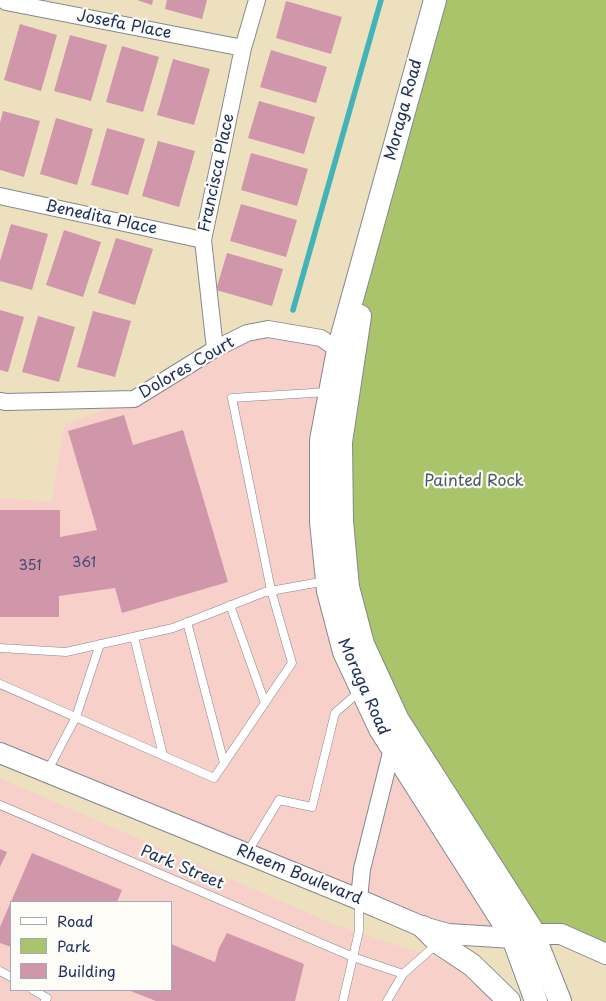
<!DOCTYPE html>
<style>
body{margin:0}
#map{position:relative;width:606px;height:1001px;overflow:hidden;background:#ede0be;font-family:"Playpen Sans",sans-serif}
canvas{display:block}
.legend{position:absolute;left:10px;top:901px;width:162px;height:90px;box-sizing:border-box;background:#fdfcf7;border:1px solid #a3aaba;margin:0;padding:6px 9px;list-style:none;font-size:15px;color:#1b2f5e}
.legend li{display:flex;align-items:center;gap:10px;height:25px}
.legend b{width:25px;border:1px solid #a3aaba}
</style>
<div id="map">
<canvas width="606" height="1001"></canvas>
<ul class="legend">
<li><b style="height:6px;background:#fff"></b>Road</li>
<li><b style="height:14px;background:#a9c46a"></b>Park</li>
<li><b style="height:14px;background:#d097ab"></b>Building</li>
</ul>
</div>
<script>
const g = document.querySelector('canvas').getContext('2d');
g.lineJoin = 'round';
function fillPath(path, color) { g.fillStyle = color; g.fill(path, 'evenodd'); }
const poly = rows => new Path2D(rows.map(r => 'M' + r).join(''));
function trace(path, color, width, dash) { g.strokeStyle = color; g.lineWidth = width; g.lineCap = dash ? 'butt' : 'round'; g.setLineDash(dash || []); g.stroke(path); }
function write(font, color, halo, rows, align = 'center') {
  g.font = font + ' "Playpen Sans",sans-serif'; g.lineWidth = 4.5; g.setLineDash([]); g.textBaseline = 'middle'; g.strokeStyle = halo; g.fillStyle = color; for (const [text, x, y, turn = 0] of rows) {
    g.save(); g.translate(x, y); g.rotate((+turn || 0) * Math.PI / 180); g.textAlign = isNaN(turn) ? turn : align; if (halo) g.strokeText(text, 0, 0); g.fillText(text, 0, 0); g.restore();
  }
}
const built = poly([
 [247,333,321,338,354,361,533,934,448,934,0,753,0,498,52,502,64,425,134,399],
 [0,778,333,924,479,972,495,1001,0,1001],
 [11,902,171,902,171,990,11,990]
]);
const green = poly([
 [435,0,606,0,606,954,533,934,363,644,341,442,374,221]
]);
const stream = poly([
 [293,310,381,0]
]);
const building = poly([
 [137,0,153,0,152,5],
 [167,0,207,0,202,19,165,9],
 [286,1,342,17,331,54,276,38],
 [20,24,57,35,41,91,4,80],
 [70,35,107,45,91,101,54,91],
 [122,46,159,57,143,112,106,102],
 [271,50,327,67,316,103,260,87],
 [173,59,210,69,194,125,157,115],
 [259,101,315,117,304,154,248,138],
 [3,111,40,121,24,177,0,170,0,123],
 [56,118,93,129,77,185,40,174],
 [107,128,145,139,128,195,91,185],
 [158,141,195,151,179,207,142,196],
 [251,153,308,169,297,206,241,190],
 [241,204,297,220,286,257,230,241],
 [11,224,48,234,32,290,0,281,0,261],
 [64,230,101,242,83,297,46,285],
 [116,238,153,249,135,305,98,293],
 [227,253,283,269,272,306,216,290],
 [0,310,24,317,8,372,0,370],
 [93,311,131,321,115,377,77,367],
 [38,316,75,327,59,382,22,372],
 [124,415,133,445,183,430,228,582,122,613,115,588,59,596,59,617,0,617,0,510,60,510,60,537,97,530,68,431],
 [0,849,7,852,0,867],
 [32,853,122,890,117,902,11,902,11,947,0,943,0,927],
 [227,933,304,964,295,1001,156,1001,128,990,171,990,171,944,215,962,219,948]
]);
const service = poly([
 [230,605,265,703],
 [187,622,224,763],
 [134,637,163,755],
 [0,648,66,652,173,628,265,592,326,581],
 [0,684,214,778,292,663,271,590,232,398,328,392],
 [47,772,76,717,100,644],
 [0,805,353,957,403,974],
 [247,853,279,800,312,807,335,713,360,691],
 [0,971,11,977],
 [33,990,47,998,45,1001],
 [343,1001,359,931,359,901],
 [387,1001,403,974,438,943]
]);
const minor = poly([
 [6,2,243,48],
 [0,196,203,240],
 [215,349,203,240,243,48,257,0],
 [0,401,6,402,134,399,215,349,247,333,268,329,321,338,338,350],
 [359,899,362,869,392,749]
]);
const tertiary = poly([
 [0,753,353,897,423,927,448,934,513,938,533,934,561,934,606,954]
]);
const secondary = poly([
 [435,0,338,350,321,440,321,522,327,580,328,591,344,652,380,729,513,938,536,1001],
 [360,316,341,442,342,521,348,587,363,644,398,720,531,928,560,1001],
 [423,927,439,943,472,965,509,1001]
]);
const numberNames = [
 ["361",84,563],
 ["351",30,566]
];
const streetNames = [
 ["Josefa Place",124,25,11],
 ["Moraga Road",404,110,-75],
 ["Francisca Place",217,173,-78],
 ["Benedita Place",101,218,12],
 ["Dolores Court",187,368,-30],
 ["Moraga Road",363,687,66],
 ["Park Street",182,868,23],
 ["Rheem Boulevard",299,875,22]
];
const parkNames = [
 ["Painted Rock",474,482]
];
fillPath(built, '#f7d0ca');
fillPath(green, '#a9c46a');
trace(stream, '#43b3ba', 5.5);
fillPath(building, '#d097ab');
trace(service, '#84888e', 9);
trace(minor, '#84888e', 18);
trace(tertiary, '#84888e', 22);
trace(secondary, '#84888e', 24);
trace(service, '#fff', 8);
trace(minor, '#fff', 16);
trace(tertiary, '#fff', 20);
trace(secondary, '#fff', 22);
write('14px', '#484971', null, numberNames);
write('16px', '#1b2f5e', '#fdfcf7', streetNames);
write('16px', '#465c62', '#fdfcf7', parkNames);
</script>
